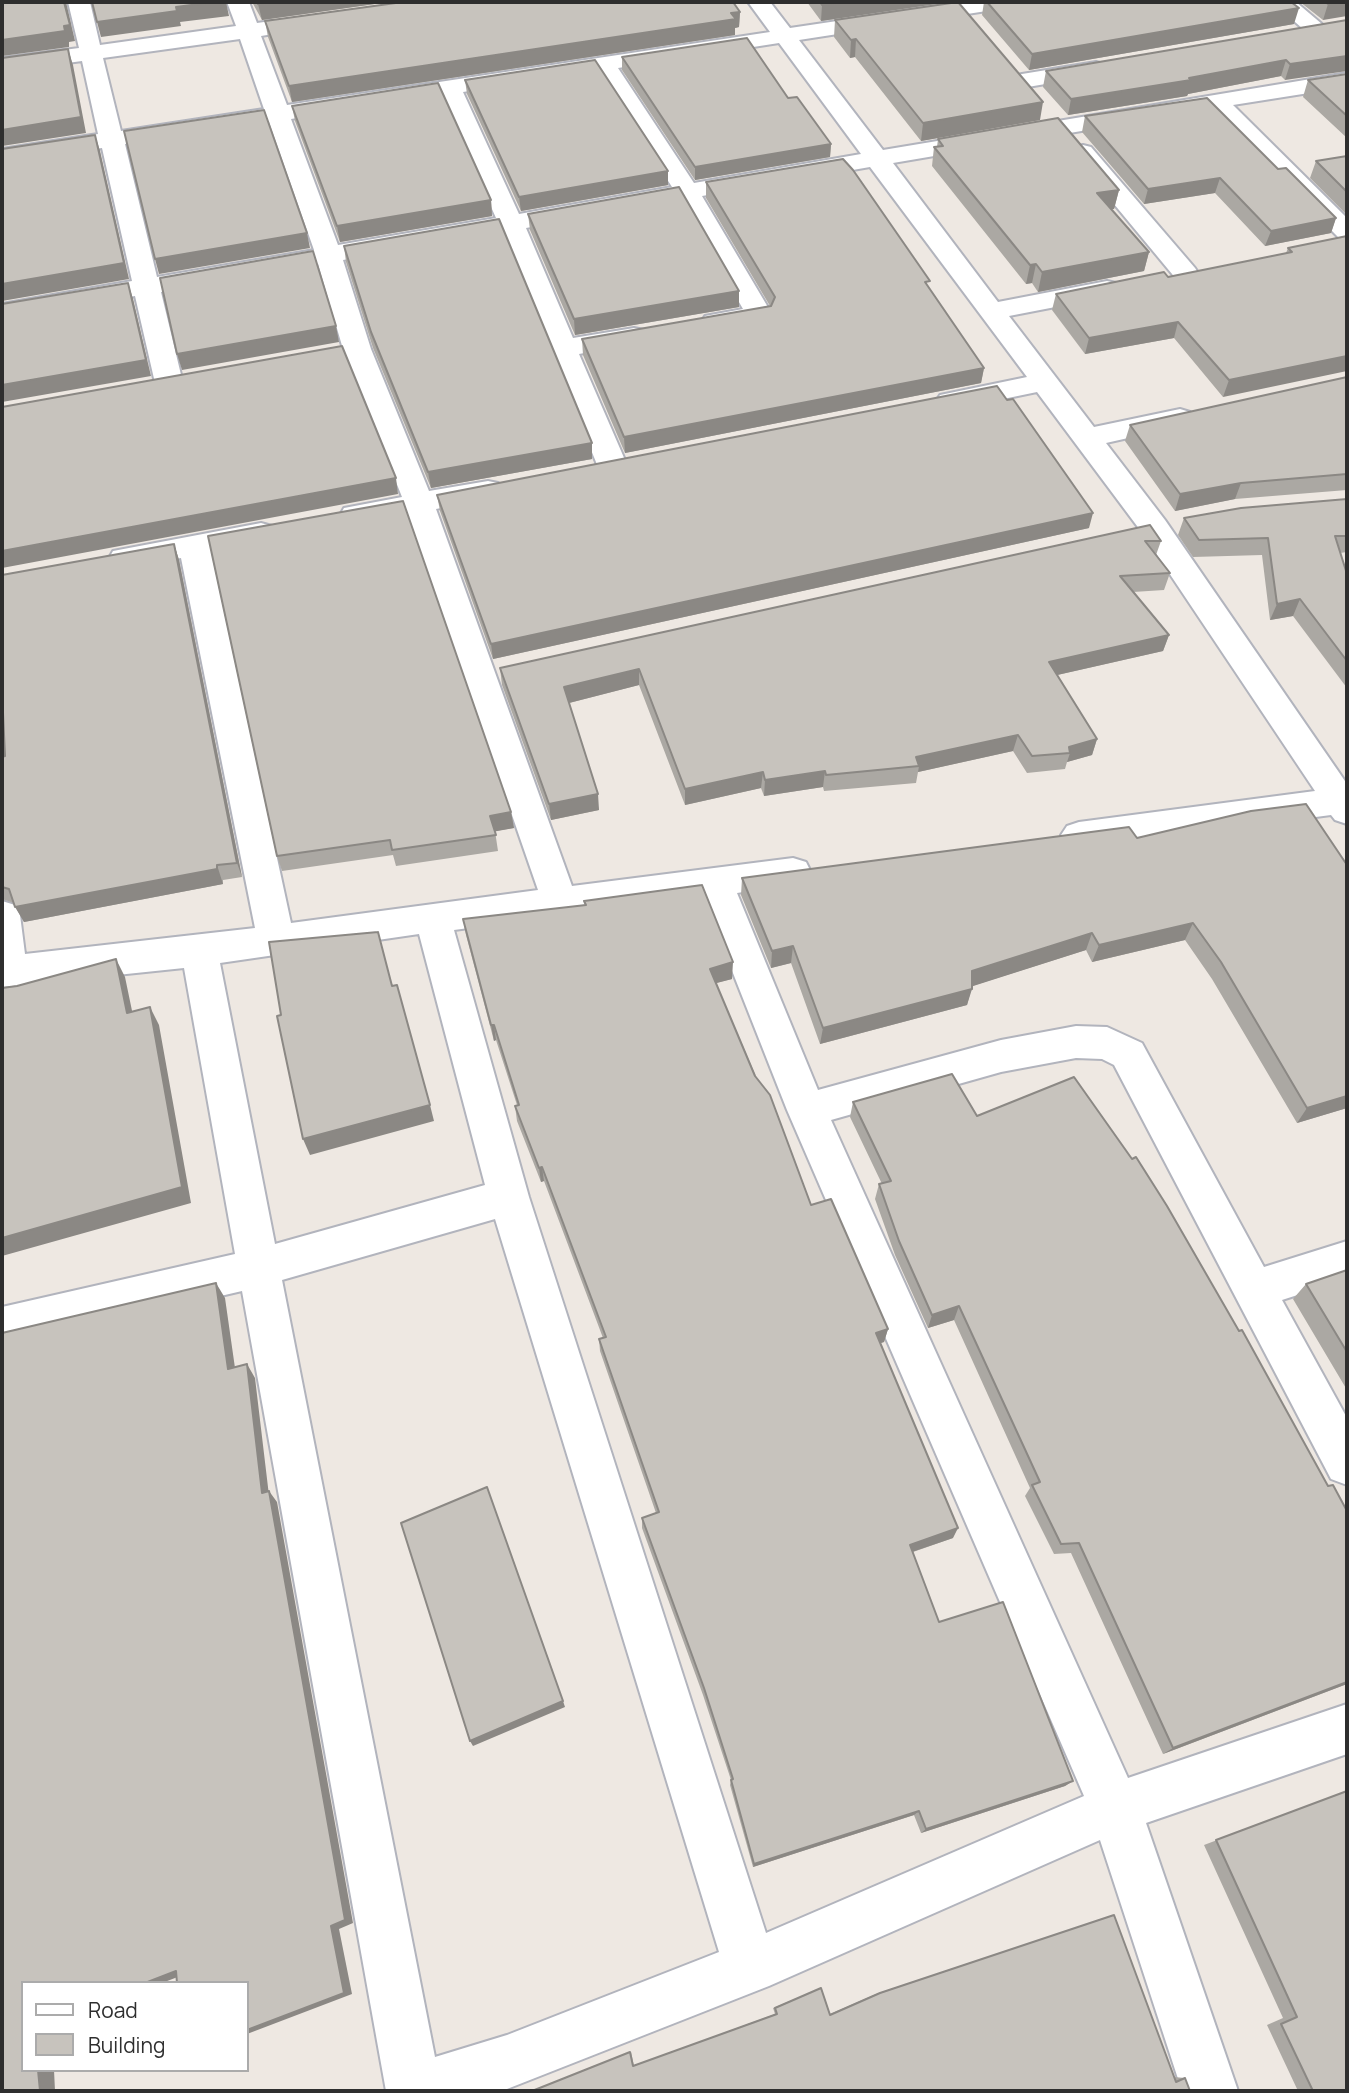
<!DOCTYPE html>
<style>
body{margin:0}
#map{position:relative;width:1349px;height:2093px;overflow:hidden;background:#eee8e2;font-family:Manrope,sans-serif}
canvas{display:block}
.frame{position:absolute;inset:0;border:4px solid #2e2e2e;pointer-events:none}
.legend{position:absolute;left:21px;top:1981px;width:228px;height:91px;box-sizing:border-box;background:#fff;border:2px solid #ababab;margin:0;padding:9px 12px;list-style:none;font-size:21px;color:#2e2e2e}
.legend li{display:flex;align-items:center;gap:14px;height:35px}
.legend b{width:35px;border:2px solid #ababab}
</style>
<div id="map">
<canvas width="1349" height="2093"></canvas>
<div class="frame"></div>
<ul class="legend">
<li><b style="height:9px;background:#fff"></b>Road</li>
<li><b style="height:19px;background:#c7c3bd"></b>Building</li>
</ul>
</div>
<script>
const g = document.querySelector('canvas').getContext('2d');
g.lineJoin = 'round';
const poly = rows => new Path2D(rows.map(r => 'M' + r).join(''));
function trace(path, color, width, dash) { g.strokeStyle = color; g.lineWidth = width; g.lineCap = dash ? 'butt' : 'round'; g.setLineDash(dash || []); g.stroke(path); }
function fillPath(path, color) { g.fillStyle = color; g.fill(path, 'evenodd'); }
const minor = poly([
 [68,2,90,2,100,45,236,26,227,2,249,2,257,23,271,21,279,23,282,28,279,33,261,36,287,105,770,32,748,2,770,2,790,28,965,2,1017,2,1014,7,1006,8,799,40,883,150,1347,73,1347,87,1233,105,1347,218,1347,240,1338,237,1211,109,893,163,998,302,1107,281,1116,283,1120,289,1116,295,1107,297,1009,316,1094,427,1180,409,1190,412,1194,418,1190,424,1106,443,1165,520,1347,784,1347,824,1335,820,1331,815,1079,848,1067,844,1061,835,1067,826,1079,822,1315,791,1143,534,1037,392,950,410,940,407,936,401,940,395,1027,377,870,167,702,196,772,314,768,320,714,330,705,328,701,322,705,316,743,309,680,200,526,228,573,338,634,328,644,330,647,336,644,342,579,354,628,467,623,474,613,476,603,474,598,467,502,232,343,260,371,349,429,491,488,481,498,483,503,490,498,497,436,509,572,886,793,858,806,862,811,872,806,882,737,893,818,1090,1001,1040,1076,1026,1107,1027,1142,1043,1264,1267,1347,1241,1347,1279,1282,1300,1347,1418,1347,1485,1331,1479,1114,1065,1102,1059,1076,1058,1001,1072,831,1120,1128,1778,1347,1704,1347,1754,1146,1823,1238,2091,1182,2091,1100,1840,769,1986,507,2089,386,2091,242,1291,2,1347,2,1307,235,1254,184,968,2,987,2,901,15,905,20,915,25,954,255,928,181,558,124,568,113,565,109,558,113,551,261,523,272,526,276,533,272,540,211,552,291,923,538,890,408,515,355,525,344,522,340,515,344,508,402,497,343,349,318,264,161,292,183,383,179,389,169,391,159,389,155,383,135,296,2,320,2,304,132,281,102,148,2,163,2,149,98,134,82,61,2,72,2,58,79,48,68,2],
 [240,39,264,109,121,131,103,58,240,39],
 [779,43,861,154,694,183,618,68,779,43],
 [597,71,672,187,519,214,463,92,597,71],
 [441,95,496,218,338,245,291,119,441,95],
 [269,122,314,250,157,277,125,144,269,122],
 [703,897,787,1110,1084,1796,766,1933,529,1197,454,930,703,897],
 [419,934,485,1185,275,1244,220,963,419,934],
 [495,1219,719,1952,507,2035,435,2057,282,1280,495,1219],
 [1272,2,1296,2,1329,30,1326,35,1318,37,1310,35,1272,2],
 [1096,62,1104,64,1107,69,1104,74,1022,88,1014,86,1011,81,1014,76,1022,74,1096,62],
 [1083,145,1091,147,1195,268,1199,274,1195,280,1186,282,1177,280,1075,157,1071,152,1075,147,1083,145]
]);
const wall = poly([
 [252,2,389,2,262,20],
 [807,2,943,2,943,3,821,21],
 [984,2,1291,2,1294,24,1029,70,982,15],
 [1300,2,1347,2,1323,20],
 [740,12,739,27,735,28,735,35,292,102,268,37,265,21],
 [835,20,1040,120,921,141,855,57,850,58,834,37],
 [1347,20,1285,80,1281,76,1188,94,1187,96,1068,115,1043,87,1046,71],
 [622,57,788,98,831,144,830,157,695,180,622,70],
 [1347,74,1347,138,1303,97,1308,80],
 [465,80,668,171,668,185,521,211,467,94],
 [292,106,491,200,492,216,340,242,295,121],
 [1085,116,1278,169,1336,218,1331,233,1265,246,1215,193,1144,204,1082,132],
 [938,139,1119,190,1114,209,1111,209,1149,252,1144,271,1038,292,1032,283,1026,284,932,166,934,147,937,147],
 [1347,156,1347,215,1310,178,1316,161],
 [706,182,929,288,984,368,981,383,625,453,583,355,582,339,770,306,706,198],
 [528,214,739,291,739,307,575,335,530,230],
 [1347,236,1223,397,1174,338,1085,354,1052,310,1056,294,1168,277,1286,253,1288,248],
 [344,246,592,459,431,488,373,348,346,262],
 [1347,377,1347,490,1235,499,1175,511,1125,441,1130,425],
 [437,495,1089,528,493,659,440,511],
 [1347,499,1347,552,1340,553,1347,574,1347,688,1293,616,1270,620,1262,555,1193,557,1178,535,1184,518],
 [1150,525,1161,541,1156,555,1170,573,1164,590,1133,592,1169,635,1163,651,1057,675,1097,739,1092,755,1067,762,1065,769,1027,773,1013,751,918,772,916,783,824,791,823,787,764,796,761,788,685,805,639,685,569,703,599,810,551,820,502,685,500,668],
 [174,544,179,560,242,877,223,880,223,884,24,922,14,903,2,899,2,757,5,756],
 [511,812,514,828,495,831,498,851,396,866,393,855,282,871,277,856],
 [1137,838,1347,1108,1297,1123,1212,979,1185,940,1092,962,1086,950,972,986,967,1005,820,1044,791,963,771,968,741,895,742,878],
 [584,901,732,979,716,983,811,1205,888,1329,884,1342,880,1343,953,1538,913,1552,939,1622,1073,1781,1065,1786,921,1833,914,1815,753,1867,730,1785,731,1780,703,1695,642,1528,642,1518,656,1513,600,1351,599,1339,603,1338,544,1181,541,1182,517,1121,515,1106,517,1105,496,1040,494,1041,466,935,463,919,585,905],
 [853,1102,977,1116,1328,1486,1347,1511,1347,1684,1163,1754,1071,1553,1054,1554,1025,1496,1030,1488,954,1320,928,1328,895,1255,875,1199,879,1184,882,1184,850,1117],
 [1347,1270,1347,1390,1293,1299,1306,1284],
 [1347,1791,1347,2091,1298,2091,1267,2025,1283,2018,1204,1845],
 [1114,1915,1174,2077,1185,2078,1190,2091,532,2091,631,2052,634,2066,775,2014,773,2008,821,1988,830,2014,876,1994]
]);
const shadedWall = poly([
 [64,2,66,2,75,41,69,42,69,47,2,56,2,40,64,26],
 [214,2,226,2,229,16,180,22,181,26,101,37,97,22,176,7],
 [275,2,389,2,262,20,258,4],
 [844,2,943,2,943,3,821,21,822,5],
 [1344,2,1347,2,1347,16,1323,20,1328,4],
 [1299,8,1294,24,1029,70,1032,54],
 [740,12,739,27,735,28,735,35,292,102,289,86],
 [856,39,855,57,850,58,851,40],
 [68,49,73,65,86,133,2,146,2,130],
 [1347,56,1347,71,1285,80,1290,64],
 [1286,60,1281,76,1188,94,1187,96,1068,115,1071,99],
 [1043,102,1040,120,921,141,923,123],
 [95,135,100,151,129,279,2,301,2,284],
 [831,144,830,157,695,180,695,167],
 [668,171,668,185,521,211,519,197],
 [1220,178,1215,193,1144,204,1148,189],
 [1119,190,1114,209,1093,212,1097,193],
 [491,200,492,216,340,242,337,226],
 [1336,218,1331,233,1265,246,1271,231],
 [307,233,310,248,159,274,155,259],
 [1149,252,1144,271,1038,292,1042,272],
 [1036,264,1032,283,1026,284,1030,265],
 [128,283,133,299,151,376,2,402,2,385],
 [739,291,739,307,575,335,574,319],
 [1178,322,1174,338,1085,354,1089,338],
 [336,326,339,342,182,370,177,354],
 [1347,356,1347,371,1223,397,1229,380],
 [984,368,981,383,625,453,624,437],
 [592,443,592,459,431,488,428,472],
 [396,478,398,494,2,568,2,551],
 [1241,483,1235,499,1175,511,1180,494],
 [1093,513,1089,528,493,659,491,644],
 [174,544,179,560,242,877,237,863],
 [1300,599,1293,616,1270,620,1277,604],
 [1169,635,1163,651,1044,678,1049,662],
 [639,669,639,685,565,704,564,687],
 [1018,735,1013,751,918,772,919,766,916,757],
 [1097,739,1092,755,1067,762,1070,753,1069,747],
 [825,771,823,787,764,796,765,780],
 [763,772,761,788,685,805,685,789],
 [598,794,599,810,551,820,549,804],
 [511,812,514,828,492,832,490,816],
 [217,865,223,884,24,922,15,907],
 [1193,923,1185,940,1092,962,1099,945],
 [1092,933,1086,950,967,988,972,971],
 [793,946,791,963,771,968,772,951],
 [116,959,125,977,136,1030,127,1013],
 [733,962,732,979,709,985,710,969],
 [972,989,967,1005,820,1044,823,1028],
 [150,1007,159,1025,191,1203,2,1256,2,1238],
 [491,1025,494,1025,496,1040,494,1041],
 [1347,1096,1347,1108,1297,1123,1307,1108],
 [430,1105,434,1121,310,1155,303,1139],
 [542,1167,544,1181,541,1182,539,1168],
 [216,1283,225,1298,237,1382,228,1369],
 [959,1306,954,1320,928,1328,932,1315],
 [888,1329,884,1342,872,1346,876,1333],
 [247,1364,255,1378,270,1504,262,1493],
 [269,1491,277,1502,353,1923,339,1929,352,1994,247,2034,247,2030,331,1926],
 [958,1528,953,1538,906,1554,910,1545],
 [1347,1682,1347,1684,1163,1754,1173,1748],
 [563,1701,565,1707,473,1746,470,1741],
 [1073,1781,1065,1786,921,1833,926,1829],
 [919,1811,914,1815,753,1867,754,1864],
 [176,1971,188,1973,162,1983,145,1983],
 [38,2070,54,2070,55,2091,40,2091]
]);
const building = poly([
 [2,2,64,2,70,25,64,26,65,31,2,40,2,2],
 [92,2,214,2,176,7,177,11,97,22,92,2],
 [257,2,275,2,258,4,257,2],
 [403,2,733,2,740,12,731,13,736,19,289,86,265,21,403,2],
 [820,2,844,2,822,5,820,2],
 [958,2,1043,102,923,123,856,39,851,40,835,20,958,2],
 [987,2,1291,2,1299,8,1032,54,987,2],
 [1325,2,1344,2,1328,4,1325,2],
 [1347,20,1347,56,1290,64,1286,60,1189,78,1191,80,1071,99,1046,71,1347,20],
 [747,38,788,98,797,97,831,144,695,167,622,57,747,38],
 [68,49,81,117,2,130,2,58,68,49],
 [595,60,668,171,519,197,465,80,595,60],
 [1347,74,1347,116,1308,80,1347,74],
 [438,83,491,200,337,226,292,106,438,83],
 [1207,98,1278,169,1286,168,1336,218,1271,231,1220,178,1148,189,1085,116,1207,98],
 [264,110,307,233,155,259,124,131,264,110],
 [1058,118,1119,190,1097,193,1149,252,1042,272,1036,264,1030,265,934,147,943,146,938,139,1058,118],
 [95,135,124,263,2,284,2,149,95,135],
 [1347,156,1347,192,1316,161,1347,156],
 [843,159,853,170,930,281,925,282,984,368,624,437,582,339,771,306,775,297,706,182,843,159],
 [679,187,739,291,574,319,528,214,679,187],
 [499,219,592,443,428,472,371,332,344,246,499,219],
 [1347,236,1347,356,1229,380,1178,322,1089,338,1056,294,1164,272,1168,277,1292,252,1288,248,1347,236],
 [313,251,336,326,177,354,160,278,313,251],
 [128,283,146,360,2,385,2,304,128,283],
 [342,346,396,478,2,551,2,407,342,346],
 [1347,377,1347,474,1241,483,1180,494,1130,425,1347,377],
 [997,386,1007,400,1013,399,1093,513,491,644,437,495,997,386],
 [1347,499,1347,536,1335,536,1347,574,1347,661,1300,599,1277,604,1268,538,1199,540,1184,518,1241,508,1347,499],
 [403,501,511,812,490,816,496,835,392,850,390,840,277,856,208,536,403,501],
 [1150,525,1161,541,1145,541,1170,573,1120,576,1169,635,1049,662,1097,739,1069,747,1070,753,1032,756,1018,735,916,757,919,766,826,775,825,771,765,780,763,772,685,789,639,669,564,687,598,794,549,804,500,668,1150,525],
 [174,544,237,863,217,865,217,869,15,907,9,889,2,887,2,757,5,756,2,691,2,575,174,544],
 [1306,804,1347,865,1347,1096,1307,1108,1221,962,1193,923,1099,945,1092,933,972,971,972,989,823,1028,793,946,772,951,742,878,1129,827,1137,838,1251,811,1306,804],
 [702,885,733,962,710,969,755,1076,770,1095,811,1205,831,1199,888,1329,876,1333,958,1528,910,1545,939,1622,1003,1602,1073,1781,926,1829,919,1811,754,1864,731,1780,733,1779,704,1688,642,1518,659,1512,599,1339,606,1337,542,1167,539,1168,515,1106,519,1105,494,1025,491,1025,463,919,586,905,584,901,702,885],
 [378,932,392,986,397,985,430,1105,303,1139,277,1016,281,1015,269,942,378,932],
 [116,959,127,1013,150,1007,182,1187,2,1238,2,988,17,986,116,959],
 [952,1074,977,1116,1074,1077,1132,1159,1136,1157,1167,1206,1239,1331,1242,1330,1328,1486,1333,1485,1347,1511,1347,1682,1173,1748,1079,1543,1061,1544,1032,1485,1040,1482,959,1306,932,1315,899,1241,879,1184,891,1181,853,1102,952,1074],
 [1347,1270,1347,1352,1306,1284,1347,1270],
 [216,1283,228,1369,247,1364,262,1493,269,1491,345,1920,331,1926,344,1993,247,2030,247,1983,177,1983,176,1971,145,1983,23,1983,23,2070,38,2070,40,2091,2,2091,2,1333,216,1283],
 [487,1487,563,1701,470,1741,401,1523,487,1487],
 [1347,1791,1347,2091,1313,2091,1281,2024,1297,2017,1216,1840,1347,1791],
 [1114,1915,1176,2082,1185,2078,1190,2091,532,2091,630,2052,633,2066,777,2014,775,2008,821,1988,830,2015,880,1993,1114,1915]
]);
trace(minor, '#b2b4bd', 4);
fillPath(minor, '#fff');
fillPath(wall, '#aba8a3');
fillPath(shadedWall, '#8b8884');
fillPath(building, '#c7c3bd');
trace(building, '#8b8884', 2);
</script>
